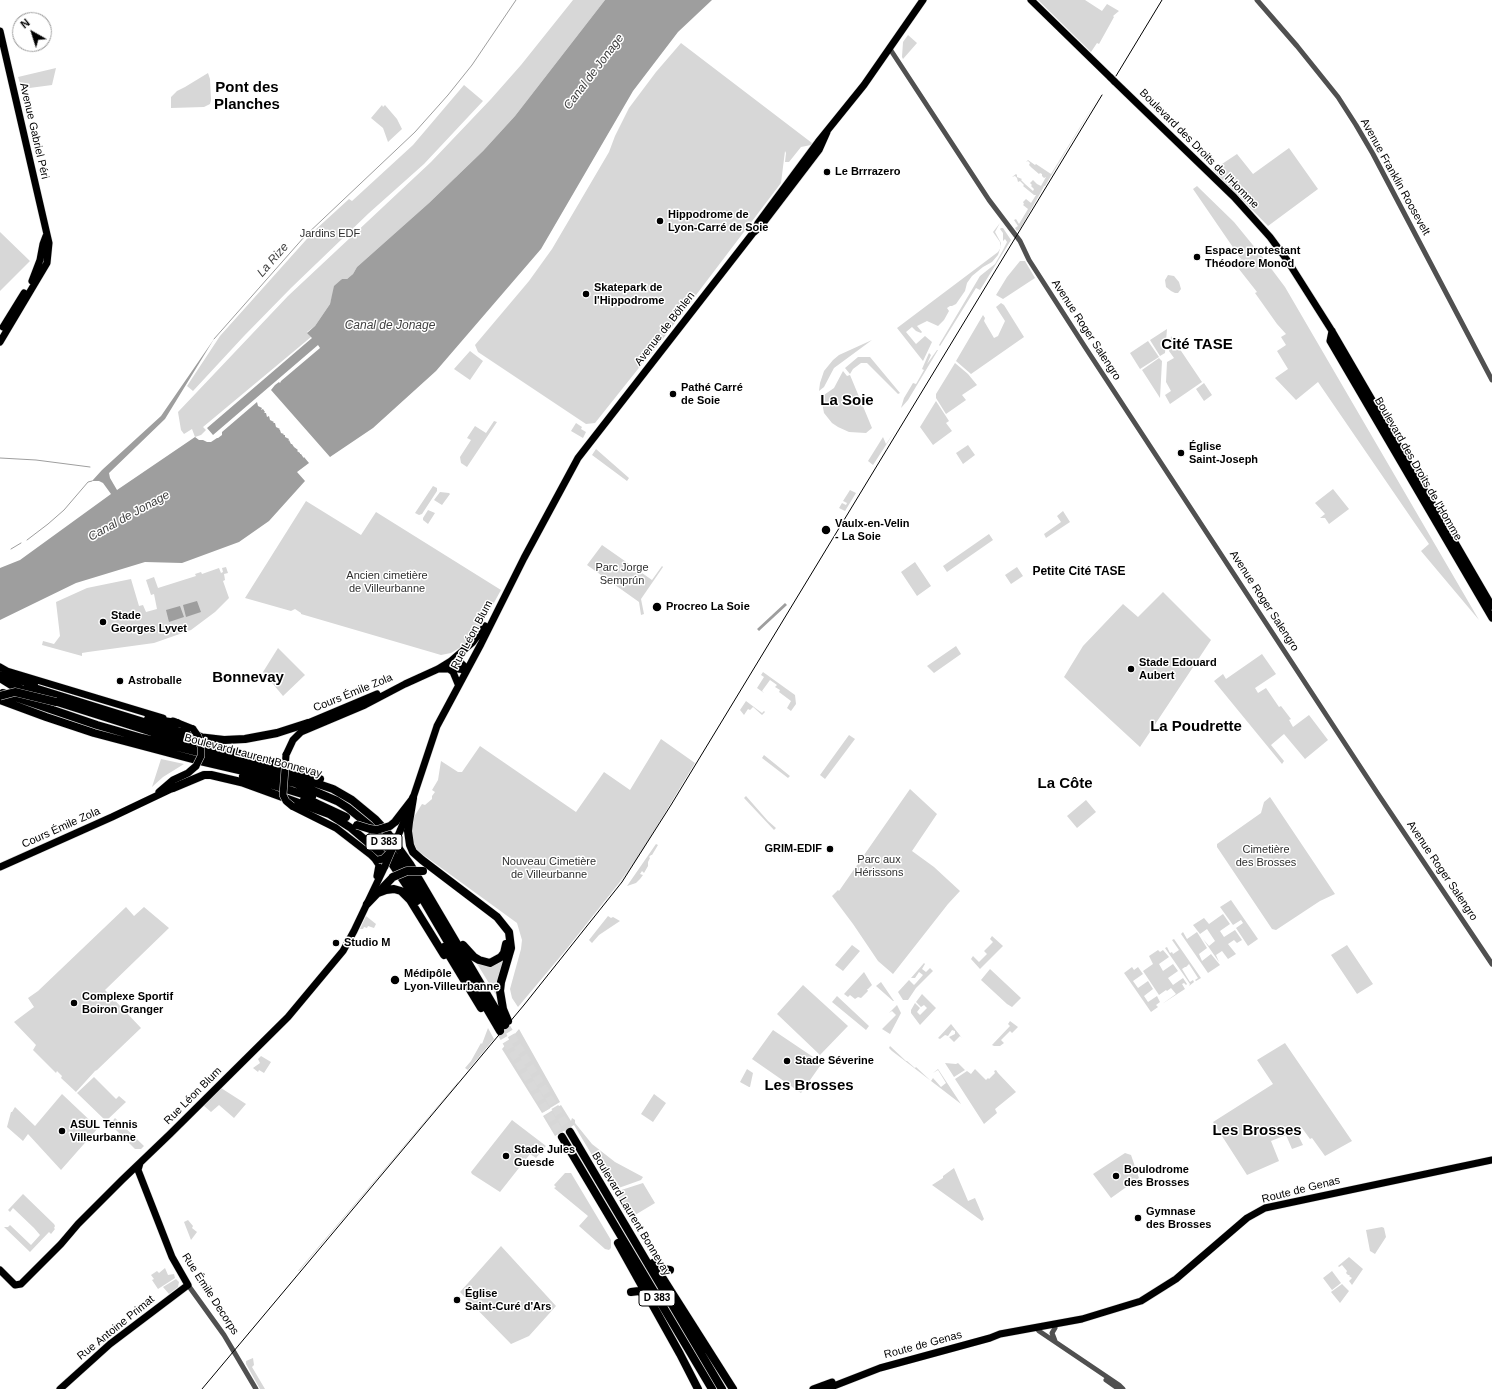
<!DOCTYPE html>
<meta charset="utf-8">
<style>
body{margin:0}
#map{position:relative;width:1492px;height:1389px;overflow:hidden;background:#fff;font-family:Helvetica,sans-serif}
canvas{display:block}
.north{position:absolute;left:12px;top:12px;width:40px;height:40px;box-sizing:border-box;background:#fff;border:1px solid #999;border-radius:50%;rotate:321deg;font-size:11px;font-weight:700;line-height:16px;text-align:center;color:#000}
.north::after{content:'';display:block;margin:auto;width:14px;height:18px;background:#000;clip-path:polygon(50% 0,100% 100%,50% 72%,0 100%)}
</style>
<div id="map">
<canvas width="1492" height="1389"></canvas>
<div class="north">N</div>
</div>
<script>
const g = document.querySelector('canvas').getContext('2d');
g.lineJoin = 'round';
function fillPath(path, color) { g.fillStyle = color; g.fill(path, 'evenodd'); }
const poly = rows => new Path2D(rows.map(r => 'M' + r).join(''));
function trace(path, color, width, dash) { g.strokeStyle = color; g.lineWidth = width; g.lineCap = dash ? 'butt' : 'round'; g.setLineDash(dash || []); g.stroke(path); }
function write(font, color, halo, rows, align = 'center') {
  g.font = font + ' Helvetica,sans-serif'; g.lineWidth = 3; g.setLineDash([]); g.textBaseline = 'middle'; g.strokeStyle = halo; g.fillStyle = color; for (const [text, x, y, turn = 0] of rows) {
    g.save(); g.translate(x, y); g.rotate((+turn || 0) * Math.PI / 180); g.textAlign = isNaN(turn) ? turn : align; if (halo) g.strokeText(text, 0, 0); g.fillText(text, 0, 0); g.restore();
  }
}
const green = poly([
 [573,0,605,0,515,116,483,151,429,203,357,267,353,274,347,279,342,279,332,297,330,304,315,326,307,332,311,337,203,427,206,430,201,435,195,437,192,429,184,434,181,430,178,412,288,296,431,162,491,99,521,65],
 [1038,0,1085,0,1102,11,1107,4,1119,11,1113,16,1114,17,1099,44,1097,43,1091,52],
 [908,35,917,43,903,59,902,57,903,42],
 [681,43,812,143,811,145,801,147,789,162,785,162,786,153,785,151,781,183,649,357,646,353,639,359,642,364,595,423,586,424,478,352,475,345,529,281,552,249,609,152,615,136,629,108,656,72],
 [56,68,52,85,22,89,18,77],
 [208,73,210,79,211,100,210,104,204,107,171,108,171,97,177,91,185,87],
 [464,85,483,101,424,164,369,213,291,288,244,336,193,391,187,386,220,336,314,231,349,199,352,201,413,145],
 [1101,93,1045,186,1044,186,1041,192,1020,229,1017,231,1015,228,1018,226,1014,220,1016,219,1019,224,1028,209,1023,205,1024,204,1023,202,1026,199,1031,203,1036,195,1034,195,1023,186,1024,185,1020,181,1018,182,1017,178,1015,176,1012,177,1016,174,1017,175,1017,177,1022,179,1021,180,1025,184,1033,191,1034,189,1031,186,1032,185,1030,183,1033,180,1037,184,1041,186,1046,177,1044,178,1042,176,1042,174,1040,173,1039,174,1032,168,1029,165,1030,163,1028,161,1026,162,1028,160,1035,165,1036,164,1051,174],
 [382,105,383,107,385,105,397,119,402,129,388,142,383,128,371,118],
 [1289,148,1318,189,1268,226,1213,170,1237,154,1253,174],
 [1197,186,1234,222,1261,255,1285,287,1479,620,1421,551,1429,544,1318,382,1296,400,1275,378,1288,369,1277,351,1286,345,1281,337,1286,334,1277,324,1255,293,1257,292,1235,264,1241,259,1193,189],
 [1000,223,995,232,1001,243,1001,246,998,255,992,262,983,267,972,276,967,283,965,291,956,304,952,306,950,306,947,308,949,311,944,320,938,326,927,321,917,326,922,332,921,333,916,331,912,327,906,332,916,344,925,336,932,342,923,361,897,328,998,252,1001,247,1000,242,993,232],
 [1001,228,1003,228,1011,240,980,290,976,288,940,346,939,345,980,276,995,264,1003,250,1007,242,1005,239,1003,241,1003,233,1000,229],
 [0,232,30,261,0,291],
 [1020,261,1025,261,1035,278,1003,299,996,295,1007,277],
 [1168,275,1174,276,1179,282,1181,289,1178,293,1175,293,1171,291,1166,287,1165,280],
 [1001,303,1004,305,1024,337,971,374,956,361,983,315,985,318,984,321,994,338,998,336,1005,321,996,307],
 [1167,329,1165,353,1160,356,1150,340],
 [1171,336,1202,382,1170,404,1165,395,1171,391,1166,382,1167,362,1174,358,1169,351],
 [872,340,834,368,824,387,819,391,820,383,824,371,833,360,839,355],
 [1148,341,1159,357,1140,369,1130,353],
 [937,350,938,350,908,400,901,408,904,398,913,383,916,384,924,370,922,369,929,353,931,355,927,364],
 [470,351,483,361,470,380,454,369],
 [858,357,870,357,900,393,898,394,867,363,861,363,853,369,850,374,845,368],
 [1159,358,1162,361,1160,398,1142,370],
 [955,363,968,374,977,385,962,395,966,400,946,414,936,398,936,394],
 [843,371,847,376,850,375,872,428,866,433,849,432,838,427,832,423,824,413,821,397,834,388],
 [1204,383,1212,395,1204,401,1196,389],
 [936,401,949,421,946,423,952,431,933,445,920,427],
 [494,421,497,422,467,467,461,463,460,457,471,440,467,438,475,426,486,433],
 [576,423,582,427,581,429,586,432,583,438,571,431],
 [897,428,873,465,868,461,883,437,886,444],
 [968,445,975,455,963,464,956,453],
 [596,449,629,478,627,481,592,455],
 [433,486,437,488,437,491,422,514,419,515,415,513],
 [1333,489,1349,509,1329,524,1325,518,1320,518,1325,514,1315,503],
 [850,490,856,493,845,511,839,508,842,503,846,505,847,503,843,501],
 [440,492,449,493,450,494,442,505,434,500],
 [306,501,361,535,376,512,501,590,485,619,471,638,461,647,451,653,441,655,301,614,301,613,295,609,291,611,245,598],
 [428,510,435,513,428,524,423,520,423,518],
 [1063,511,1070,522,1046,538,1044,534,1061,522,1057,516],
 [989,534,993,540,947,572,943,566],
 [602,545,652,580,662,566,663,567,641,599,644,614,641,615,639,602,587,565],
 [915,562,931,586,917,596,901,572],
 [226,567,228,573,224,574,225,580,223,581,229,598,215,612,191,630,154,643,88,652,82,653,82,656,42,645,43,641,54,644,60,636,56,602,87,588,131,579,139,606,143,605,146,612,157,609,154,594,151,595,146,580,154,577,158,588,196,576,195,574,201,572,202,574,219,568,221,573,223,572,222,568],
 [1017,567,1023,576,1011,584,1005,575],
 [1163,592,1211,640,1140,747,1064,677,1083,646,1123,604,1138,617],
 [956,646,961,654,934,673,927,666],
 [278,648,305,675,283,696,263,672],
 [1262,654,1276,674,1255,688,1258,693,1266,688,1279,707,1281,706,1291,719,1289,720,1293,727,1309,715,1328,740,1305,759,1284,734,1271,745,1284,761,1282,764,1214,681,1223,674,1226,679],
 [763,672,795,695,796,704,791,711,787,708,791,701,779,692,780,690,775,687,777,685,770,680,762,691,764,693,757,688,764,677,761,675],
 [746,701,762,713,764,711,765,712,762,715,753,707,750,710,748,709,744,715,740,710],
 [849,735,855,739,825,779,820,775],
 [661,739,695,763,639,856,620,883,567,950,619,884,636,858,619,883,565,951,518,1007,512,998,510,989,521,949,522,940,517,923,418,851,413,844,411,829,412,820,422,804,425,805,432,799,432,796,435,792,432,790,438,780,441,761,458,772,462,772,480,746,576,812,604,772,630,790],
 [764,755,790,776,788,778,762,758],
 [161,759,184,764,163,777,152,787],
 [910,789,937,814,912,851,934,867,960,891,948,904,893,974,878,961,853,924,832,896,838,890,839,891],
 [746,796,768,821,776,828,774,830,744,798],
 [1270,797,1335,894,1320,901,1276,930,1272,929,1217,847,1217,844,1261,813,1264,802],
 [1086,800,1096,812,1077,828,1067,816],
 [656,844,658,845,652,855,651,855,649,857,650,858,648,862,648,866,644,873,642,871,640,874,643,875,640,879,636,883,627,886],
 [1231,900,1258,939,1248,946,1236,928,1243,923,1241,920,1233,925,1220,907],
 [126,907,134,916,144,907,169,928,105,990,141,1028,97,1070,95,1071,76,1092,61,1078,62,1076,57,1071,56,1073,33,1050,36,1045,14,1022,34,1007,28,998,38,991],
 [1223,914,1230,924,1220,931,1224,937,1235,930,1242,940,1237,943,1234,940,1228,944,1236,954,1228,959,1222,951,1216,955,1219,962,1203,939,1209,946,1215,941,1207,929,1200,934,1193,925,1204,918,1209,924],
 [366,916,376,924,374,928,368,926,367,928,364,927,363,929,360,929],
 [608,916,611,918,613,917,620,921,599,935,592,943,589,940],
 [1183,932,1187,939,1197,932,1207,948,1199,954,1202,961,1211,954,1220,965,1208,973,1181,934],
 [992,936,1003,946,980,969,971,959,973,956,979,962,987,954,984,951,993,942,990,939],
 [1174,939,1201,978,1196,981,1195,980,1198,978,1189,964,1186,967,1185,967,1182,969,1190,982,1193,980,1194,982,1189,986,1190,984,1165,948,1167,947,1170,953,1172,952,1173,954,1179,950,1172,940],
 [852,945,860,951,843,971,835,965],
 [1347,945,1373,984,1357,994,1331,955],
 [1158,950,1160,952,1163,950,1169,957,1159,964,1163,971,1173,964,1178,971,1168,978,1173,985,1183,978,1187,984,1186,985,1184,983,1182,984,1185,989,1162,1004,1176,994,1171,988,1167,991,1166,990,1159,995,1143,971,1153,964,1149,956],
 [504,959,498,998,476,962],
 [924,963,925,964,922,969,926,972,930,968,933,971,916,988,908,1000,903,1000,898,992,909,980,914,985,916,983,923,975,919,972,915,978,911,978],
 [1132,967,1134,970,1138,967,1143,974,1133,981,1138,988,1148,981,1153,989,1144,996,1148,1002,1157,996,1160,1002,1156,1005,1158,1007,1151,1012,1124,973],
 [990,969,1021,998,1012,1007,1007,1004,981,980],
 [864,972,872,985,868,989,867,989,868,991,861,998,858,997,855,999,850,995,848,997,844,994],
 [881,982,894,1001,893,1001,876,986],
 [803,985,848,1026,820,1055,777,1014],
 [922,994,936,1008,920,1025,911,1013,911,1010,915,1003,920,1008,917,1012,920,1015,927,1008,924,1005,921,1007,916,1002],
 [837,996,869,1026,866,1030,832,1002],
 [897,1005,901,1013,890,1034,882,1029,896,1015,892,1011,889,1013],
 [1010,1021,1018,1027,1012,1033,1010,1031,1001,1040,1004,1043,1000,1046,994,1046,992,1045,1010,1026,1008,1024],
 [951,1024,962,1038,960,1036,954,1042,949,1037,955,1034,955,1031,952,1030,948,1036,945,1035,940,1039,938,1038],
 [488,1028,494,1039,468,1070,465,1068,471,1061,481,1043,482,1044],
 [519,1029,560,1102,542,1113,502,1049],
 [773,1030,822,1063,801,1093,752,1059],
 [1285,1043,1352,1141,1325,1156,1312,1138,1310,1139,1302,1128,1296,1131,1303,1145,1292,1149,1286,1135,1271,1141,1279,1161,1247,1175,1213,1122,1273,1084,1257,1060],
 [890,1046,906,1061,907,1061,915,1068,916,1067,931,1081,933,1078,941,1087,946,1083,938,1070,933,1073,938,1069,961,1104,892,1051,889,1048],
 [261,1056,271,1062,264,1073,259,1070,258,1072,253,1068,260,1063,258,1059],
 [945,1063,956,1064,958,1063,965,1070,954,1077],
 [747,1069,753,1073,750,1087,749,1087,740,1082],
 [975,1069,986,1080,988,1078,989,1079,995,1073,994,1071,996,1070,998,1073,1016,1092,995,1109,997,1113,984,1124,955,1079,967,1071,971,1074],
 [94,1077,116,1099,119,1096,126,1102,106,1121,77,1093],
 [458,1082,458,1083,299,1271,298,1271],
 [221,1088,246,1104,234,1118,219,1105,211,1112,203,1105],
 [62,1094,98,1128,61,1170,28,1134,23,1141,7,1127,11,1112,12,1112,15,1107,35,1126],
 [654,1094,666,1103,653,1122,641,1114],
 [561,1105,571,1121,572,1118,575,1120,575,1123,592,1144,615,1162,643,1177,641,1180,613,1190,574,1125,555,1136,543,1116],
 [115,1118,144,1146,141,1149,135,1149,110,1124],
 [512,1120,546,1146,536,1158,530,1154,500,1192,472,1174,471,1172],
 [1125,1153,1131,1155,1139,1178,1111,1198,1093,1174],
 [954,1168,968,1201,975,1198,984,1219,982,1221,932,1185,943,1178,943,1176],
 [565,1173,571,1173,611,1240,611,1248,609,1250,605,1249,579,1226,588,1216,554,1188,556,1187,554,1185],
 [643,1183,655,1203,630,1218,615,1192],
 [23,1194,54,1224,55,1226,54,1228,55,1229,51,1234,49,1232,30,1252,4,1227,8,1227,10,1225,31,1245,40,1235,34,1228,13,1208,10,1212,8,1210],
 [188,1220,193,1226,192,1228,197,1232,191,1240,184,1222],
 [1382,1227,1384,1228,1386,1237,1375,1254,1370,1251,1366,1230],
 [501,1246,556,1306,529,1336,511,1344,460,1292],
 [1349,1257,1363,1269,1352,1285,1349,1281,1352,1278,1349,1276,1350,1275,1348,1275,1346,1273,1347,1271,1342,1265,1339,1267,1338,1266],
 [165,1268,168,1275,174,1274,175,1278,158,1289,152,1280,154,1279,151,1275,157,1271,159,1273],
 [1332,1271,1341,1283,1332,1290,1323,1278],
 [176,1279,179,1282,178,1287,169,1294,163,1287],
 [1342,1284,1349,1291,1340,1303,1331,1292],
 [253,1358,254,1365,252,1367,265,1389,260,1389,246,1364,246,1361]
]);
const water = poly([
 [605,0,712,0,678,32,633,91,541,249,436,371,373,428,330,457,271,390,275,385,279,382,280,383,281,381,320,348,318,345,213,435,207,428,312,338,307,333,315,326,330,304,334,286,342,279,347,279,353,274,357,267,429,203,483,151,515,116],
 [214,339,165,419,109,473,110,478,117,490,195,437,199,440,203,440,207,442,211,442,217,438,218,438,222,435,222,432,257,402,258,406,262,408,261,410,263,409,265,412,264,413,266,413,267,417,269,416,270,420,274,422,273,423,275,423,276,427,280,429,279,430,280,430,281,433,284,434,283,435,285,435,285,437,289,439,288,441,289,440,291,444,292,444,294,447,298,450,297,451,300,453,300,454,301,454,303,457,303,458,304,457,309,463,297,472,305,481,269,521,239,542,182,563,145,562,76,583,0,620,0,568,20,560,111,494,103,483,99,481,92,481,102,470,161,416],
 [197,601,201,612,186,617,183,605],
 [785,603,787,605,759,631,757,629],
 [180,606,184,617,169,622,166,610]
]);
const stream = poly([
 [214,339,305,236,415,132,448,95,472,65,516,0],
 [0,458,36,460,90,467],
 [27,540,48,524,64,510,88,482,92,481],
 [11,549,21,543]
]);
const highwayTunnel = poly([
 [505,1025,570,1132],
 [500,1031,562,1137]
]);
const minor = poly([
 [1257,0,1297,46,1338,97,1356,125,1373,154,1492,380],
 [890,49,989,200,1020,241,1029,260,1085,347,1378,794,1492,964],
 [188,1285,224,1335,256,1389],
 [1036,1327,1039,1331,1119,1385,1123,1389],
 [1055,1341,1052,1333,1055,1328],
 [1106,1380,1116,1387,1122,1389]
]);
const major = poly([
 [1031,0,1111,78],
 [0,31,49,243,47,263,0,342],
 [1114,81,1234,197,1270,237,1287,260,1332,331,1492,606],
 [754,232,758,223,818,142,864,85,923,0],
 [32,281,40,260,43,244,46,236],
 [3,327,24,293],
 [1332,331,1330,341,1492,618],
 [451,661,460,662,464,666,466,670],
 [451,661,453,666,458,669,466,670],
 [0,667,7,671,163,718],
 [439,669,449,669,453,672,458,684],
 [173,721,193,729],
 [308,723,377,694],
 [286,755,293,740,301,732,365,705,405,684,438,669,451,661,473,642,485,626],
 [159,792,173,780,188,773,196,766],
 [292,806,336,828,371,855,375,859,379,865,377,876],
 [400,831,413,798,437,726,481,644,524,558,578,458,753,233,761,226,819,150,827,132],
 [0,867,112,817,173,788],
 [0,1270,15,1285,21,1284,61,1244,78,1224,122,1180,170,1134,288,1017,343,951,354,931,385,866],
 [60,1389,110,1344,188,1285,172,1257,138,1170,140,1163],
 [813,1389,832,1382],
 [826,1389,880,1368,990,1338,1000,1334,1082,1319,1141,1301,1176,1279,1247,1218,1265,1208,1492,1160]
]);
const highway = poly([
 [0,675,34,684],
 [0,678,13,686,35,694],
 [28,686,163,728,196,735,203,738],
 [3,693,97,725,142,738,295,776,333,789,352,800,375,819,387,832,410,864,505,1025],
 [0,700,46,717,94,733,196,760,295,783,337,801,348,808,370,826,405,869,500,1031],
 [51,700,152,732,288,766,320,779],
 [148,719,177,723],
 [198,737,224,740,245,739,277,733,308,723],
 [243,776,312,797],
 [241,782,329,814,351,828,391,862,417,901],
 [173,788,204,775,211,775,245,783],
 [413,798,409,822,408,831,410,845,413,852,422,860,497,917,509,932,511,948,501,982,500,991,503,1009,508,1021],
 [304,800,316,803,346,817],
 [395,822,412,800],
 [378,893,386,890,394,889,401,891,410,900,444,955],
 [367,904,393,877],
 [463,945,474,957,479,960,490,963,501,957,504,953,506,944],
 [444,947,481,1008],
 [570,1132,722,1389],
 [562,1137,712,1389],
 [618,1243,680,1354,698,1389],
 [653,1263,733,1389],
 [657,1268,670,1270],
 [631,1292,639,1291,647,1296]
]);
const tram = poly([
 [1116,76,1162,0],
 [202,1389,524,1005,622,882,671,805,1102,95]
]);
const majorBridge = poly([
 [1111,78,1114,81],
 [193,729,198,736,201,747,201,756,196,766],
 [286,755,283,795,286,801,292,806],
 [378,860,383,859,389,853],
 [385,866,400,831]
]);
const highwayBridge = poly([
 [0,696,15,692,56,702],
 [357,825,370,829,377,830,390,826,395,822],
 [393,877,407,871,423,871]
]);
const markers = [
 [827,172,4,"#000"],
 [660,221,4,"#000"],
 [1197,257,4,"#000"],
 [586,294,4,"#000"],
 [673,394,4,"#000"],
 [1181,453,4,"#000"],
 [826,530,5,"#000"],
 [657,607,5,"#000"],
 [103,622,4,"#000"],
 [1131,669,4,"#000"],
 [120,681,4,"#000"],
 [830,849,4,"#000"],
 [336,943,4,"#000"],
 [395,980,5,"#000"],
 [74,1003,4,"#000"],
 [787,1061,4,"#000"],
 [62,1131,4,"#000"],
 [506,1156,4,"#000"],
 [1116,1176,4,"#000"],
 [1138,1218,4,"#000"],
 [457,1300,4,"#000"]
];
const shields = [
 [384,842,36],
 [657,1298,36]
];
const shieldNames = [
 ["D 383",384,842],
 ["D 383",657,1298]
];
const streetNames = [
 ["Avenue Gabriel Péri",34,131,77],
 ["Boulevard des Droits de l'Homme",1199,149,45],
 ["Avenue Franklin Roosevelt",1395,177,61],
 ["Avenue de Böhlen",665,329,-52],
 ["Avenue Roger Salengro",1086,330,57],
 ["Boulevard des Droits de l'Homme",1418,469,60],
 ["Avenue Roger Salengro",1264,601,57],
 ["Rue Léon Blum",472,635,-62],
 ["Cours Émile Zola",353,693,-22],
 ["Boulevard Laurent Bonnevay",253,756,15],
 ["Cours Émile Zola",61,828,-24],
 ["Avenue Roger Salengro",1442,871,56],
 ["Rue Léon Blum",193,1096,-45],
 ["Route de Genas",1301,1190,-14],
 ["Boulevard Laurent Bonnevay",631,1214,59],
 ["Rue Émile Decorps",210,1294,57],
 ["Rue Antoine Primat",116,1328,-39],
 ["Route de Genas",923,1345,-15]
];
const poiNames = [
 ["Le Brrrazero",835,172],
 ["Hippodrome de",668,215],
 ["Lyon-Carré de Soie",668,228],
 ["Espace protestant",1205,251],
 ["Théodore Monod",1205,264],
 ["Skatepark de",594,288],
 ["l'Hippodrome",594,301],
 ["Pathé Carré",681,388],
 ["de Soie",681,401],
 ["Église",1189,447],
 ["Saint-Joseph",1189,460],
 ["Vaulx-en-Velin",835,524],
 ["- La Soie",835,537],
 ["Procreo La Soie",666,607],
 ["Stade",111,616],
 ["Georges Lyvet",111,629],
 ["Stade Edouard",1139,663],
 ["Aubert",1139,676],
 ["Astroballe",128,681],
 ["GRIM-EDIF",822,849,"right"],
 ["Studio M",344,943],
 ["Médipôle",404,974],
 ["Lyon-Villeurbanne",404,987],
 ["Complexe Sportif",82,997],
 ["Boiron Granger",82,1010],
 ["Stade Séverine",795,1061],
 ["ASUL Tennis",70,1125],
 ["Villeurbanne",70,1138],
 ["Stade Jules",514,1150],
 ["Guesde",514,1163],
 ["Boulodrome",1124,1170],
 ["des Brosses",1124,1183],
 ["Gymnase",1146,1212],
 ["des Brosses",1146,1225],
 ["Église",465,1294],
 ["Saint-Curé d'Ars",465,1307]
];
const parkNames = [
 ["Jardins EDF",330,234],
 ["Parc Jorge",622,568],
 ["Semprún",622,581],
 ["Ancien cimetière",387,576],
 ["de Villeurbanne",387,589],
 ["Cimetière",1266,850],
 ["des Brosses",1266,863],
 ["Parc aux",879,860],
 ["Hérissons",879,873],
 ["Nouveau Cimetière",549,862],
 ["de Villeurbanne",549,875]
];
const waterNames = [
 ["Canal de Jonage",594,72,-53],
 ["La Rize",273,260,-49],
 ["Canal de Jonage",390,326],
 ["Canal de Jonage",129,516,-29]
];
const neighbourhoodNames = [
 ["Petite Cité TASE",1079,572]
];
const districtNames = [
 ["Pont des",247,88],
 ["Planches",247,105],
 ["Cité TASE",1197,345],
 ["La Soie",847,401],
 ["Bonnevay",248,678],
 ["La Poudrette",1196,727],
 ["La Côte",1065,784],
 ["Les Brosses",809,1086],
 ["Les Brosses",1257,1131]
];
fillPath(green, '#d7d7d7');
fillPath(water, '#9e9e9e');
trace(stream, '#9e9e9e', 1);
trace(highwayTunnel, '#d9d9d9', 8, [8, 4]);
trace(major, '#dbdbdb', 8);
trace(highway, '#dbdbdb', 9);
trace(minor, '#505050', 5);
trace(major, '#000', 7);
trace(highway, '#000', 8);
trace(tram, '#000', 1);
trace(majorBridge, '#dbdbdb', 8, []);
trace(highwayBridge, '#dbdbdb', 9, []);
trace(majorBridge, '#000', 7);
trace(highwayBridge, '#000', 8);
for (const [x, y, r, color] of markers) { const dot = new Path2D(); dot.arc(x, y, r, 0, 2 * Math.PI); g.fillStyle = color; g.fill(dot); trace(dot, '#fff', 1.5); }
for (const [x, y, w] of shields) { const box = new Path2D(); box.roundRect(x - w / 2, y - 8, w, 16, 3); g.fillStyle = '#fff'; g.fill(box); trace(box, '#000', 1); }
write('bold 10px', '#000', null, shieldNames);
write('11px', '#000', '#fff', streetNames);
write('bold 11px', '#000', '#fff', poiNames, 'left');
write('11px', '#2e2e2e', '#fff', parkNames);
write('italic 12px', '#3f3f3f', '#fff', waterNames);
write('bold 12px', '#000', '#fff', neighbourhoodNames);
write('bold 15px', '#000', '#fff', districtNames);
</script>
